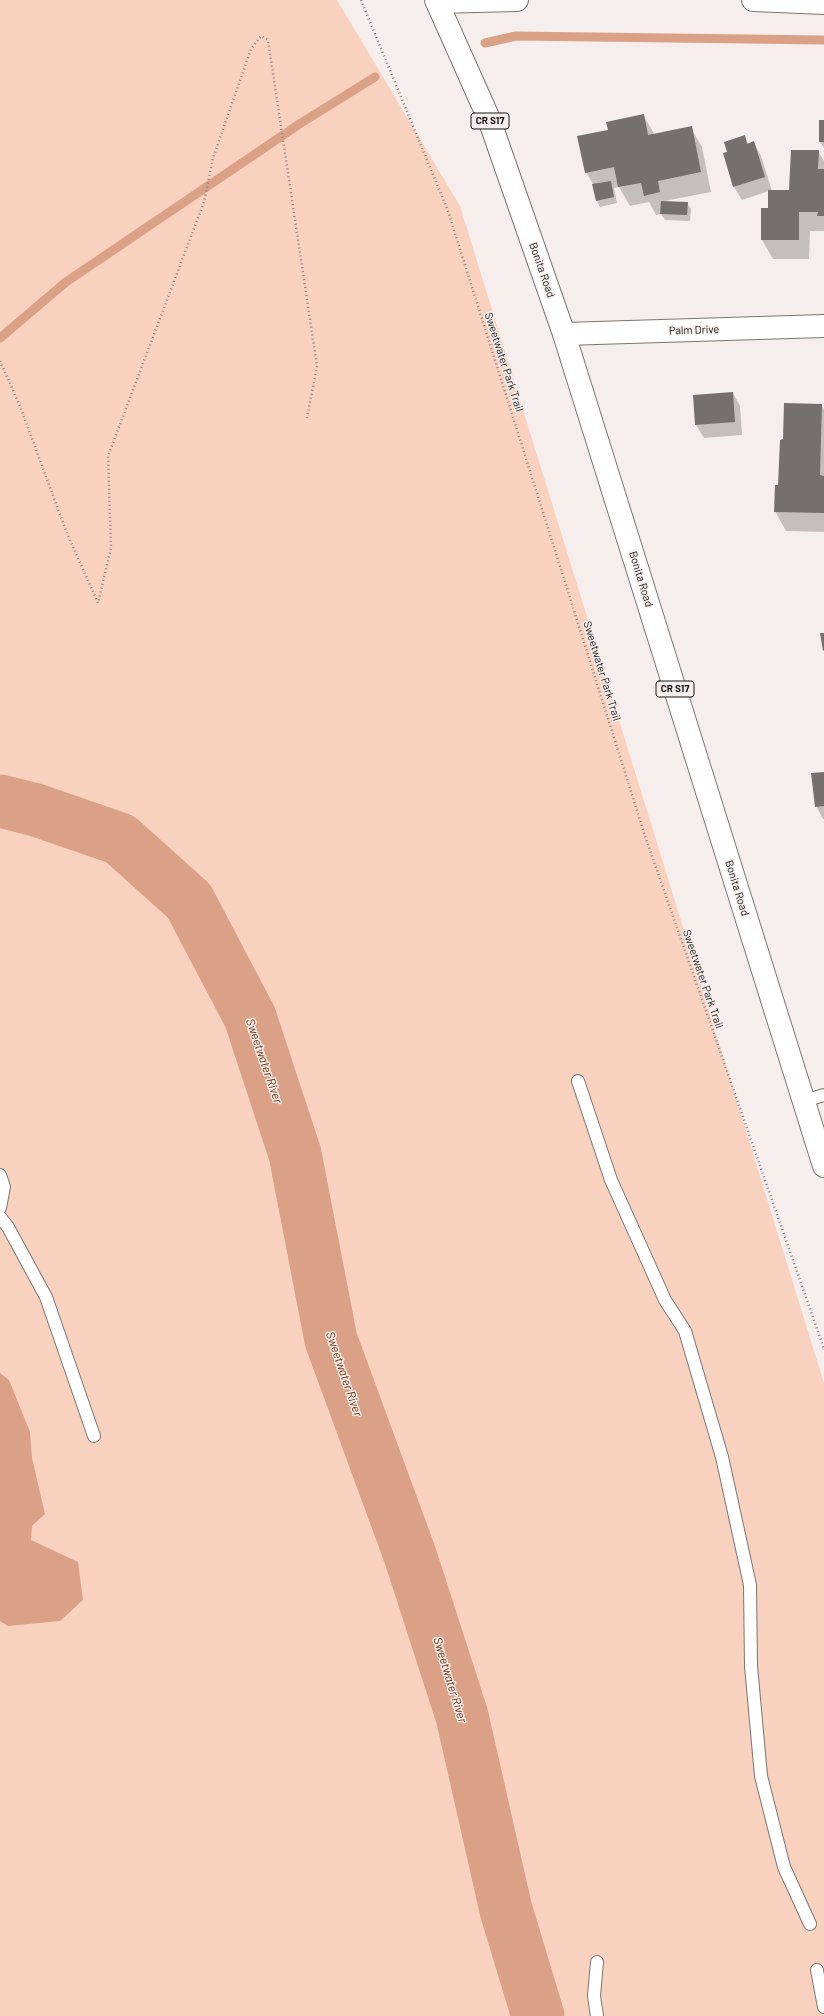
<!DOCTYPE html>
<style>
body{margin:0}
canvas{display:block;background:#f5eeec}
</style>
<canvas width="824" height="2016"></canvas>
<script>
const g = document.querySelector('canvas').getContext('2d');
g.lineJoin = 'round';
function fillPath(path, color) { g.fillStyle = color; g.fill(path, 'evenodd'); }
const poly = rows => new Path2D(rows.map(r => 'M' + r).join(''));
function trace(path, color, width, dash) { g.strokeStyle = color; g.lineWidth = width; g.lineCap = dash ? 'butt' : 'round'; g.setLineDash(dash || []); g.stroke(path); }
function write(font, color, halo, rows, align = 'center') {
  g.font = font + ' Barlow,sans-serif'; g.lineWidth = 3; g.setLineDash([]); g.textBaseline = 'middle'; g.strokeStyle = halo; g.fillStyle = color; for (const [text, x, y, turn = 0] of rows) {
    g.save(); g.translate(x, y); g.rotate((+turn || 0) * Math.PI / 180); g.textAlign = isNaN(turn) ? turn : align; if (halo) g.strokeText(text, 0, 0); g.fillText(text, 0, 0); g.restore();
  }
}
const green = poly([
 [0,0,337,0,460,206,824,1383,824,2016,0,2016]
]);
const water = poly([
 [0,1373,9,1380,30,1432,32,1458,45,1514,32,1526,31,1540,78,1562,83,1600,60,1621,8,1626,0,1621]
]);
const shadow = poly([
 [643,115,655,135,691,128,702,147,711,192,665,201,687,203,691,209,690,221,665,220,661,214,656,215,649,202,630,206,619,187,614,188,617,203,600,207,597,201,594,186,586,172,609,130],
 [824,121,824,148,820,142],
 [744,137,749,144,754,143,761,156,772,191,790,191,818,151,824,161,824,231,810,231,809,259,773,259,762,240,769,209,769,191,742,200,734,187,724,154],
 [733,393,740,406,742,435,704,438,696,425],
 [821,405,824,409,824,532,786,531,775,511,779,486,784,440],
 [824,773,824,819,823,819,816,806]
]);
const stream = poly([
 [485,43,516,36,824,40],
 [0,338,66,282,301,123,375,77]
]);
const river = poly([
 [0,801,36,810,120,839,189,901,250,1017,295,1154,331,1340,410,1555,462,1716,506,1910,538,2016]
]);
const building = poly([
 [644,114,648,135,692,126,701,172,658,181,660,192,644,196,641,183,618,187,614,167,585,173,577,136,608,130,606,122],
 [819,120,824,120,824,142,819,142],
 [745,135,747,144,754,141,765,177,733,187,723,153,727,152,724,142],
 [791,150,819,150,818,169,824,169,824,216,817,216,818,212,799,212,799,240,761,240,761,208,768,208,768,190,789,190],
 [611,181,614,197,596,201,592,184],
 [661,201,688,202,687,215,660,214],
 [733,392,735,422,695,425,693,395],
 [784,403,822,404,820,475,824,476,824,513,774,512,775,485,778,485,780,440,783,439],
 [820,633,824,633,824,650,823,651],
 [824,772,824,806,815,807,811,773]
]);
const path = poly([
 [361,0,448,211,645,836,824,1349],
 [0,361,20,406,66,531,98,603,111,548,108,456,204,202,213,158,251,49,261,36,268,40,317,366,307,418]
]);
const service = poly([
 [578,1081,611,1180,665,1300,685,1331,722,1457,750,1585,751,1666,761,1776,784,1867,810,1924],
 [804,1101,824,1095],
 [0,1175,4,1187,0,1208],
 [0,1217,8,1227,46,1297,94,1436],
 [817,1970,824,2007],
 [597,2016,594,1996,597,1962]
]);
const minor = poly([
 [564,334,824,326]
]);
const tertiary = poly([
 [753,0,824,3],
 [437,2,517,0]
]);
const primary = poly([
 [436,0,489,119,564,334,824,1166]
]);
const shields = [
 [490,121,38],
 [675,689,38]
];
const shieldNames = [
 ["CR S17",490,121],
 ["CR S17",675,689]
];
const streetNames = [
 ["Bonita Road",542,270,71],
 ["Palm Drive",694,330,-2],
 ["Sweetwater Park Trail",504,362,72],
 ["Bonita Road",641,579,73],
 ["Sweetwater Park Trail",602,671,73],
 ["Bonita Road",737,888,73],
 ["Sweetwater Park Trail",703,979,71]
];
const waterNames = [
 ["Sweetwater River",264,1061,71],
 ["Sweetwater River",344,1374,71],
 ["Sweetwater River",450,1680,73]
];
fillPath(green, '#f9d1bf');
fillPath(water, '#dba186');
fillPath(shadow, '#0003');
trace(stream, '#dba186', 9);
trace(river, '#dba186', 53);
fillPath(building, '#756f6d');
trace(service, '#7b7673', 14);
trace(minor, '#7b7673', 24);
trace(tertiary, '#7b7673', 24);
trace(primary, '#7b7673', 24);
trace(path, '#868180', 2.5, [1, 3]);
trace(service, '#fff', 12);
trace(minor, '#fff', 22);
trace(tertiary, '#fff', 22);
trace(primary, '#fff', 22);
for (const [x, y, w] of shields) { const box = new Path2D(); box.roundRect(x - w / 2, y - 8, w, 16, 3); g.fillStyle = '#f5eeec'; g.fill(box); trace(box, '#181615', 1); }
write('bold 10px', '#181615', null, shieldNames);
write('11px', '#181615', '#f5eeec', streetNames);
write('italic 12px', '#6d2900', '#f5eeec', waterNames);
</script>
